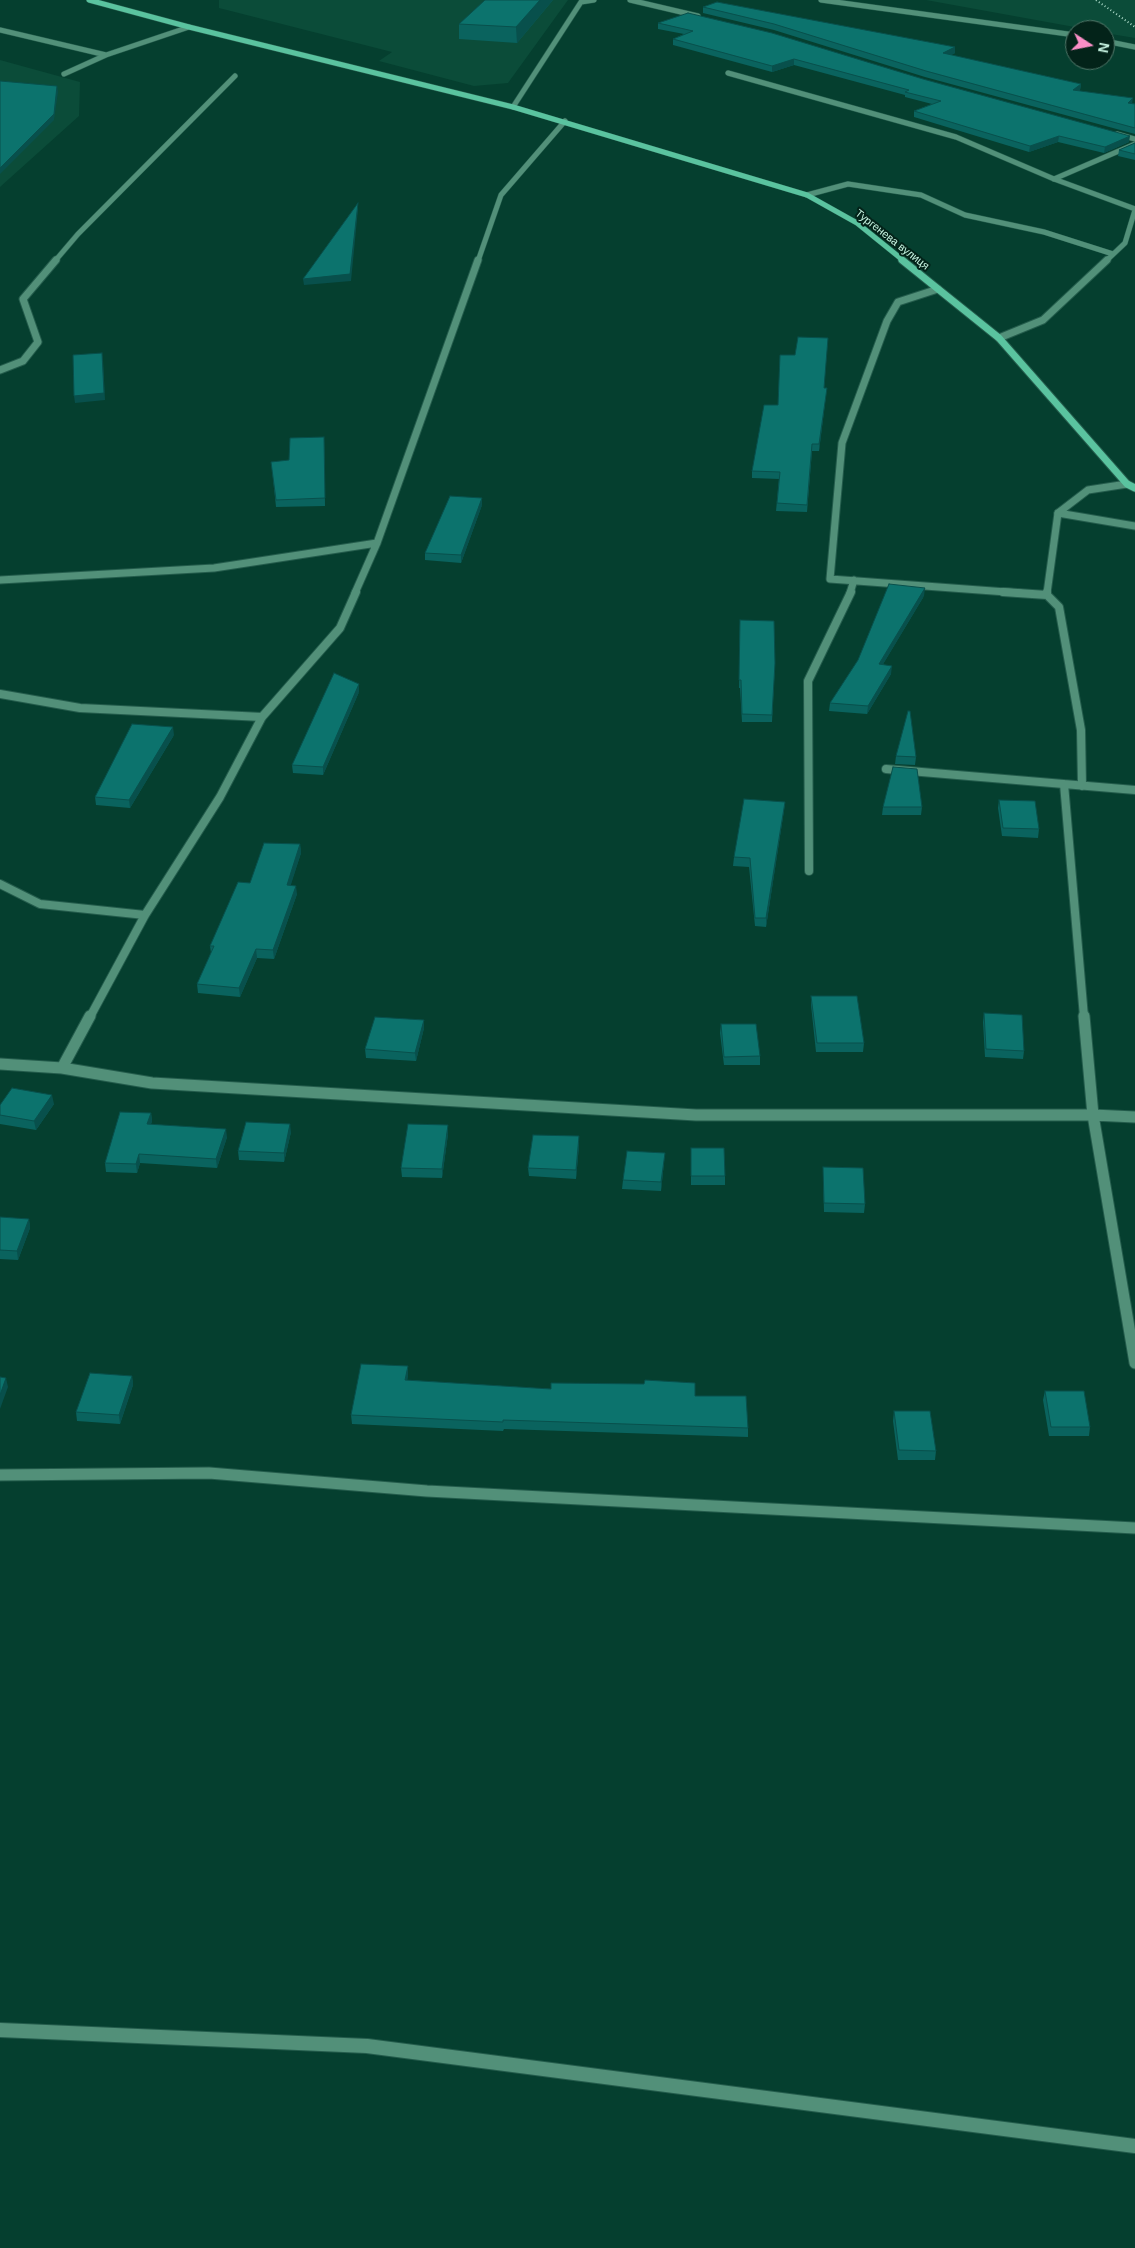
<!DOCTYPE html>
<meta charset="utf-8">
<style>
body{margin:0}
#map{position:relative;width:1135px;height:2248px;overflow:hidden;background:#053f2f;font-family:Arial,sans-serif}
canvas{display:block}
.north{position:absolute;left:1065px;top:20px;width:50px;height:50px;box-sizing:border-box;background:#032319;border:1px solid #517769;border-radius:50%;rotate:101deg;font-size:14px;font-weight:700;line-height:20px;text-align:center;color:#c7f4e2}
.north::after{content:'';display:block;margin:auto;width:18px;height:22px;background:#fa8fc7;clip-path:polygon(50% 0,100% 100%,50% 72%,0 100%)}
</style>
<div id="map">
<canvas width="1135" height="2248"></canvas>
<div class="north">N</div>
</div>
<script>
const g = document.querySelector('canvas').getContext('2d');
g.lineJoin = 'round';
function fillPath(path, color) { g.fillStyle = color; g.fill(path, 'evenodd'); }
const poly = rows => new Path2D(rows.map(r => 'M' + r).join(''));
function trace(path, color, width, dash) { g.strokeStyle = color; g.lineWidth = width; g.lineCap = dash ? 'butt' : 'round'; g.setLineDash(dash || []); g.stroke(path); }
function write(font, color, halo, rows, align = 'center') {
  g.font = font + ' Arial,sans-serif'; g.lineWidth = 4; g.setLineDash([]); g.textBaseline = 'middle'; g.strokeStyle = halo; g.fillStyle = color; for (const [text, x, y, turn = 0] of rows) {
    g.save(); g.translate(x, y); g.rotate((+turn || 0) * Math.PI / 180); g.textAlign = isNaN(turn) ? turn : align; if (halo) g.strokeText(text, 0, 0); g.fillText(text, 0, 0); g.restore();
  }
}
const built = poly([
 [219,0,568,0,508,83,474,86,379,61,392,52,219,8],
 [926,0,1135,0,1135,38,1105,33,1105,30,1091,30],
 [0,60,80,82,79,116,0,187]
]);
const laneFar1 = poly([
 [0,30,106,55],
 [64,74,106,55,189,27],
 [1054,179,1135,144]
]);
const lane = poly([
 [1058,513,1135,526]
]);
const streetFar4 = poly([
 [630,0,698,16],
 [821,0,1075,35],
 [1105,41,1135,47],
 [728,73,956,137,1054,179,1135,209],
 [513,107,581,2,594,0],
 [1117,134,1135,139],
 [807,195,848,184,921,195,965,215,1044,232,1113,254],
 [55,261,78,234,235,76],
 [478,261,501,195,565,121],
 [1106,261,1125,243,1135,210]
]);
const streetFar3 = poly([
 [938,289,898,302,887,321,842,443,830,579,1020,593],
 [999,338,1043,320,1107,260],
 [0,370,23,361,38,342,23,299,56,260],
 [0,580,214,568,377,543],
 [355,593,377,543,478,260],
 [850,593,854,580],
 [1047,593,1058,513,1088,490,1127,484]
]);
const streetFar2 = poly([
 [1003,592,1047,595],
 [1047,592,1047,595,1059,607,1081,730,1082,786],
 [0,694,80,708,262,717],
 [886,769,1135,790],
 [1064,784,1084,1017],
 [809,871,808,681,851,592],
 [0,884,40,904,145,915],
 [90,1017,145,915,220,797,262,717,340,628,356,592]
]);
const streetFar1 = poly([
 [1084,1016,1093,1115,1135,1363],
 [0,1064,62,1068,152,1083,696,1115,1093,1115,1135,1117],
 [62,1068,90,1016],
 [0,1475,209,1473,427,1491,1135,1528]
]);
const street = poly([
 [0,2030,367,2046,1135,2146]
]);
const secondaryFar1 = poly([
 [89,0,189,27,513,107,807,195,857,223,904,261]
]);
const secondary = poly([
 [902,260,999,338,1127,484,1135,488]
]);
const rail = poly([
 [1096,0,1135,27]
]);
const wall = poly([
 [553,0,517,43,459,39,459,24],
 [703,7,955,53,951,55,1081,84,1080,90,1079,91,1135,104,1135,134,925,77,774,30,703,13],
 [658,23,923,79,1129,142,1104,153,1058,142,1029,152,914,117,914,111,932,104,905,97,905,95,794,65,772,72,673,45,673,39,684,34,658,29],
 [1135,143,1135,160,1118,156,1119,150],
 [825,388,826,395,819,451,812,451,807,512,776,511,779,479,752,478,752,471,778,405],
 [324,437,325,506,276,507,272,469,289,460],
 [482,505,461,563,425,560,425,553],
 [924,596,883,664,891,674,867,714,829,711,830,703],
 [740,620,775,663,772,722,742,722,740,688,739,688],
 [359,692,323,775,293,773,292,765],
 [174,735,130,808,96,805,95,797],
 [896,756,916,757,915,765,895,764],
 [999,800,1039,829,1038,838,1002,836,998,808],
 [785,802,784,810,766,927,755,926,749,867,733,866,734,857],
 [883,807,922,807,921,815,882,815],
 [300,844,301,853,290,886,297,894,274,959,257,958,240,997,198,993,197,984,211,953,210,946,250,883],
 [811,996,864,1043,863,1052,816,1052,811,1005],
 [984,1013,1024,1051,1023,1059,985,1057,983,1022],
 [721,1024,760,1056,760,1065,724,1065,720,1033],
 [424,1028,416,1061,366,1058,365,1049],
 [54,1104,36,1130,0,1124,0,1105],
 [151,1113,152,1121,151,1124,227,1137,217,1168,140,1163,137,1173,106,1172,105,1163],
 [291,1132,284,1162,239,1160,238,1151],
 [448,1134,442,1178,402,1177,401,1168],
 [579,1145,576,1179,529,1176,528,1168],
 [691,1157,725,1176,725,1185,691,1185],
 [664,1162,661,1191,622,1189,623,1180],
 [823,1167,865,1204,864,1213,824,1212,823,1176],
 [0,1217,29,1219,30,1228,18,1260,0,1259],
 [408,1366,408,1375,407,1380,551,1389,695,1396,748,1428,748,1437,504,1429,503,1431,352,1424,351,1415],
 [132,1376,133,1385,120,1424,77,1421,76,1412],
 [1045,1391,1090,1427,1089,1436,1049,1436,1043,1400],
 [894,1411,936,1451,935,1460,898,1460,893,1421]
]);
const shadedWall = poly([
 [540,0,553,0,517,43,516,27],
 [955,47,955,53,943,59,943,53],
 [794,59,794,65,772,72,772,66],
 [1081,84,1080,90,1073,95,1073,90],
 [57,86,58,92,54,120,0,174,0,168],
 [1133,98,1132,104,1128,103],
 [1059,136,1058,142,1029,152,1030,146],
 [1130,136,1129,142,1104,153,1105,147],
 [358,203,358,209,351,281,304,285,303,279],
 [103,360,105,400,75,403,74,396],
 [827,388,826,395,819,451,819,444],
 [482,498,482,505,461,563,461,555],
 [925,588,924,596,879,671,879,664],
 [892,666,891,674,867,714,868,706],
 [359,684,359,692,323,775,323,767],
 [173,727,174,735,130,808,129,800],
 [785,802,784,810,766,927,766,918],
 [300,844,301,853,288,894,287,885],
 [296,886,297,894,274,959,273,950],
 [256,949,257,958,240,997,239,988],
 [424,1020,424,1028,416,1061,415,1053],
 [52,1095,54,1104,36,1130,34,1121],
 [151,1113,152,1121,148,1133,147,1124],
 [290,1124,291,1132,284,1162,284,1153],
 [448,1125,448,1134,442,1178,442,1169],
 [226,1129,227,1137,217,1168,216,1159],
 [579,1136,579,1145,576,1179,576,1170],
 [665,1153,664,1162,661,1191,661,1182],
 [139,1154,140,1163,137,1173,136,1164],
 [29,1219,30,1228,18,1260,17,1251],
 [408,1366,408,1375,406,1389,405,1380],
 [132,1376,133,1385,120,1424,119,1415],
 [6,1378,8,1387,0,1409,0,1395]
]);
const building = poly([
 [485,0,540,0,516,27,459,24,485,0],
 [717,2,955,47,943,53,1081,84,1073,90,1133,98,1128,103,1135,104,1135,128,926,71,774,24,703,7,717,2],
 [688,13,772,33,923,79,1130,136,1105,147,1059,136,1030,146,914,111,941,101,905,92,909,90,794,59,772,66,673,39,693,31,658,23,688,13],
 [0,81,57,86,54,114,0,168,0,81],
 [1135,143,1135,154,1119,150,1135,143],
 [358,203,350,274,303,279,358,203],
 [798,337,828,338,824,388,827,388,819,444,812,444,807,505,777,503,780,472,752,471,764,405,778,405,780,355,795,355,798,337],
 [102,353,104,393,74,396,73,355,102,353],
 [324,437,325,498,276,500,271,462,289,460,290,438,324,437],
 [450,496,482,498,461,555,425,553,450,496],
 [889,584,925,588,879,664,892,666,868,706,830,703,858,660,889,584],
 [740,620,774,621,775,663,772,715,742,714,741,680,739,680,740,620],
 [334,673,359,684,323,767,292,765,334,673],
 [908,711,910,711,916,757,896,756,908,711],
 [132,724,173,727,129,800,95,797,132,724],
 [893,767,917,769,922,807,883,807,893,767],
 [744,799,785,802,766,918,755,918,750,858,734,857,744,799],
 [999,800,1035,801,1039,829,1003,828,999,800],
 [264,843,300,844,287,885,296,886,273,950,256,949,239,988,197,984,214,946,210,946,238,882,250,883,264,843],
 [811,996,857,996,864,1043,817,1043,811,996],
 [984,1013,1022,1015,1024,1051,986,1049,984,1013],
 [375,1017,424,1020,415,1053,365,1049,375,1017],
 [721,1024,756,1024,760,1056,724,1057,721,1024],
 [12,1088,52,1095,34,1121,0,1115,0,1105,12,1088],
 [120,1112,151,1113,147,1124,226,1129,216,1159,139,1154,136,1164,105,1163,120,1112],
 [246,1122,290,1124,284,1153,238,1151,246,1122],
 [408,1124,448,1125,442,1169,401,1168,408,1124],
 [533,1135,579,1136,576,1170,528,1168,533,1135],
 [691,1148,724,1148,725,1176,691,1176,691,1148],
 [627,1151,665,1153,661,1182,623,1180,627,1151],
 [823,1167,863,1168,865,1204,824,1203,823,1167],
 [0,1217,29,1219,17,1251,0,1250,0,1217],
 [361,1364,408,1366,405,1380,551,1389,551,1383,644,1384,645,1380,695,1383,695,1396,746,1396,748,1428,503,1420,503,1422,351,1415,361,1364],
 [90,1373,132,1376,119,1415,76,1412,90,1373],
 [0,1377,6,1378,0,1395,0,1377],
 [1045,1391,1084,1391,1090,1427,1051,1427,1045,1391],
 [894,1411,930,1411,936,1451,899,1450,894,1411]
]);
const farStreetnames = [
 ["Тургенева вулиця",892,240,38]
];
fillPath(built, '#0b4c39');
trace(laneFar1, '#245c4c', 6);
trace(lane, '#245c4c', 9);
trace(streetFar4, '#245c4c', 6);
trace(streetFar3, '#245c4c', 9);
trace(streetFar2, '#245c4c', 10);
trace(streetFar1, '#245c4c', 13);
trace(street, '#245c4c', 16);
trace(secondaryFar1, '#245c4c', 6);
trace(secondary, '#245c4c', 9);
trace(laneFar1, '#529079', 5);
trace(lane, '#529079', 7);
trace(streetFar4, '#529079', 5);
trace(streetFar3, '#529079', 7);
trace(streetFar2, '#529079', 8);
trace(streetFar1, '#529079', 11);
trace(street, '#529079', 14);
trace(secondaryFar1, '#5ac39f', 5);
trace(secondary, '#5ac39f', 7);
trace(rail, '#a9d8c6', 2, [1, 2.5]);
fillPath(wall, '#0a635e');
fillPath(shadedWall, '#08504c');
fillPath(building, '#0c736d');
trace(building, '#08504c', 1);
write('11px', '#c7f4e2', '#032319', farStreetnames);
</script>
